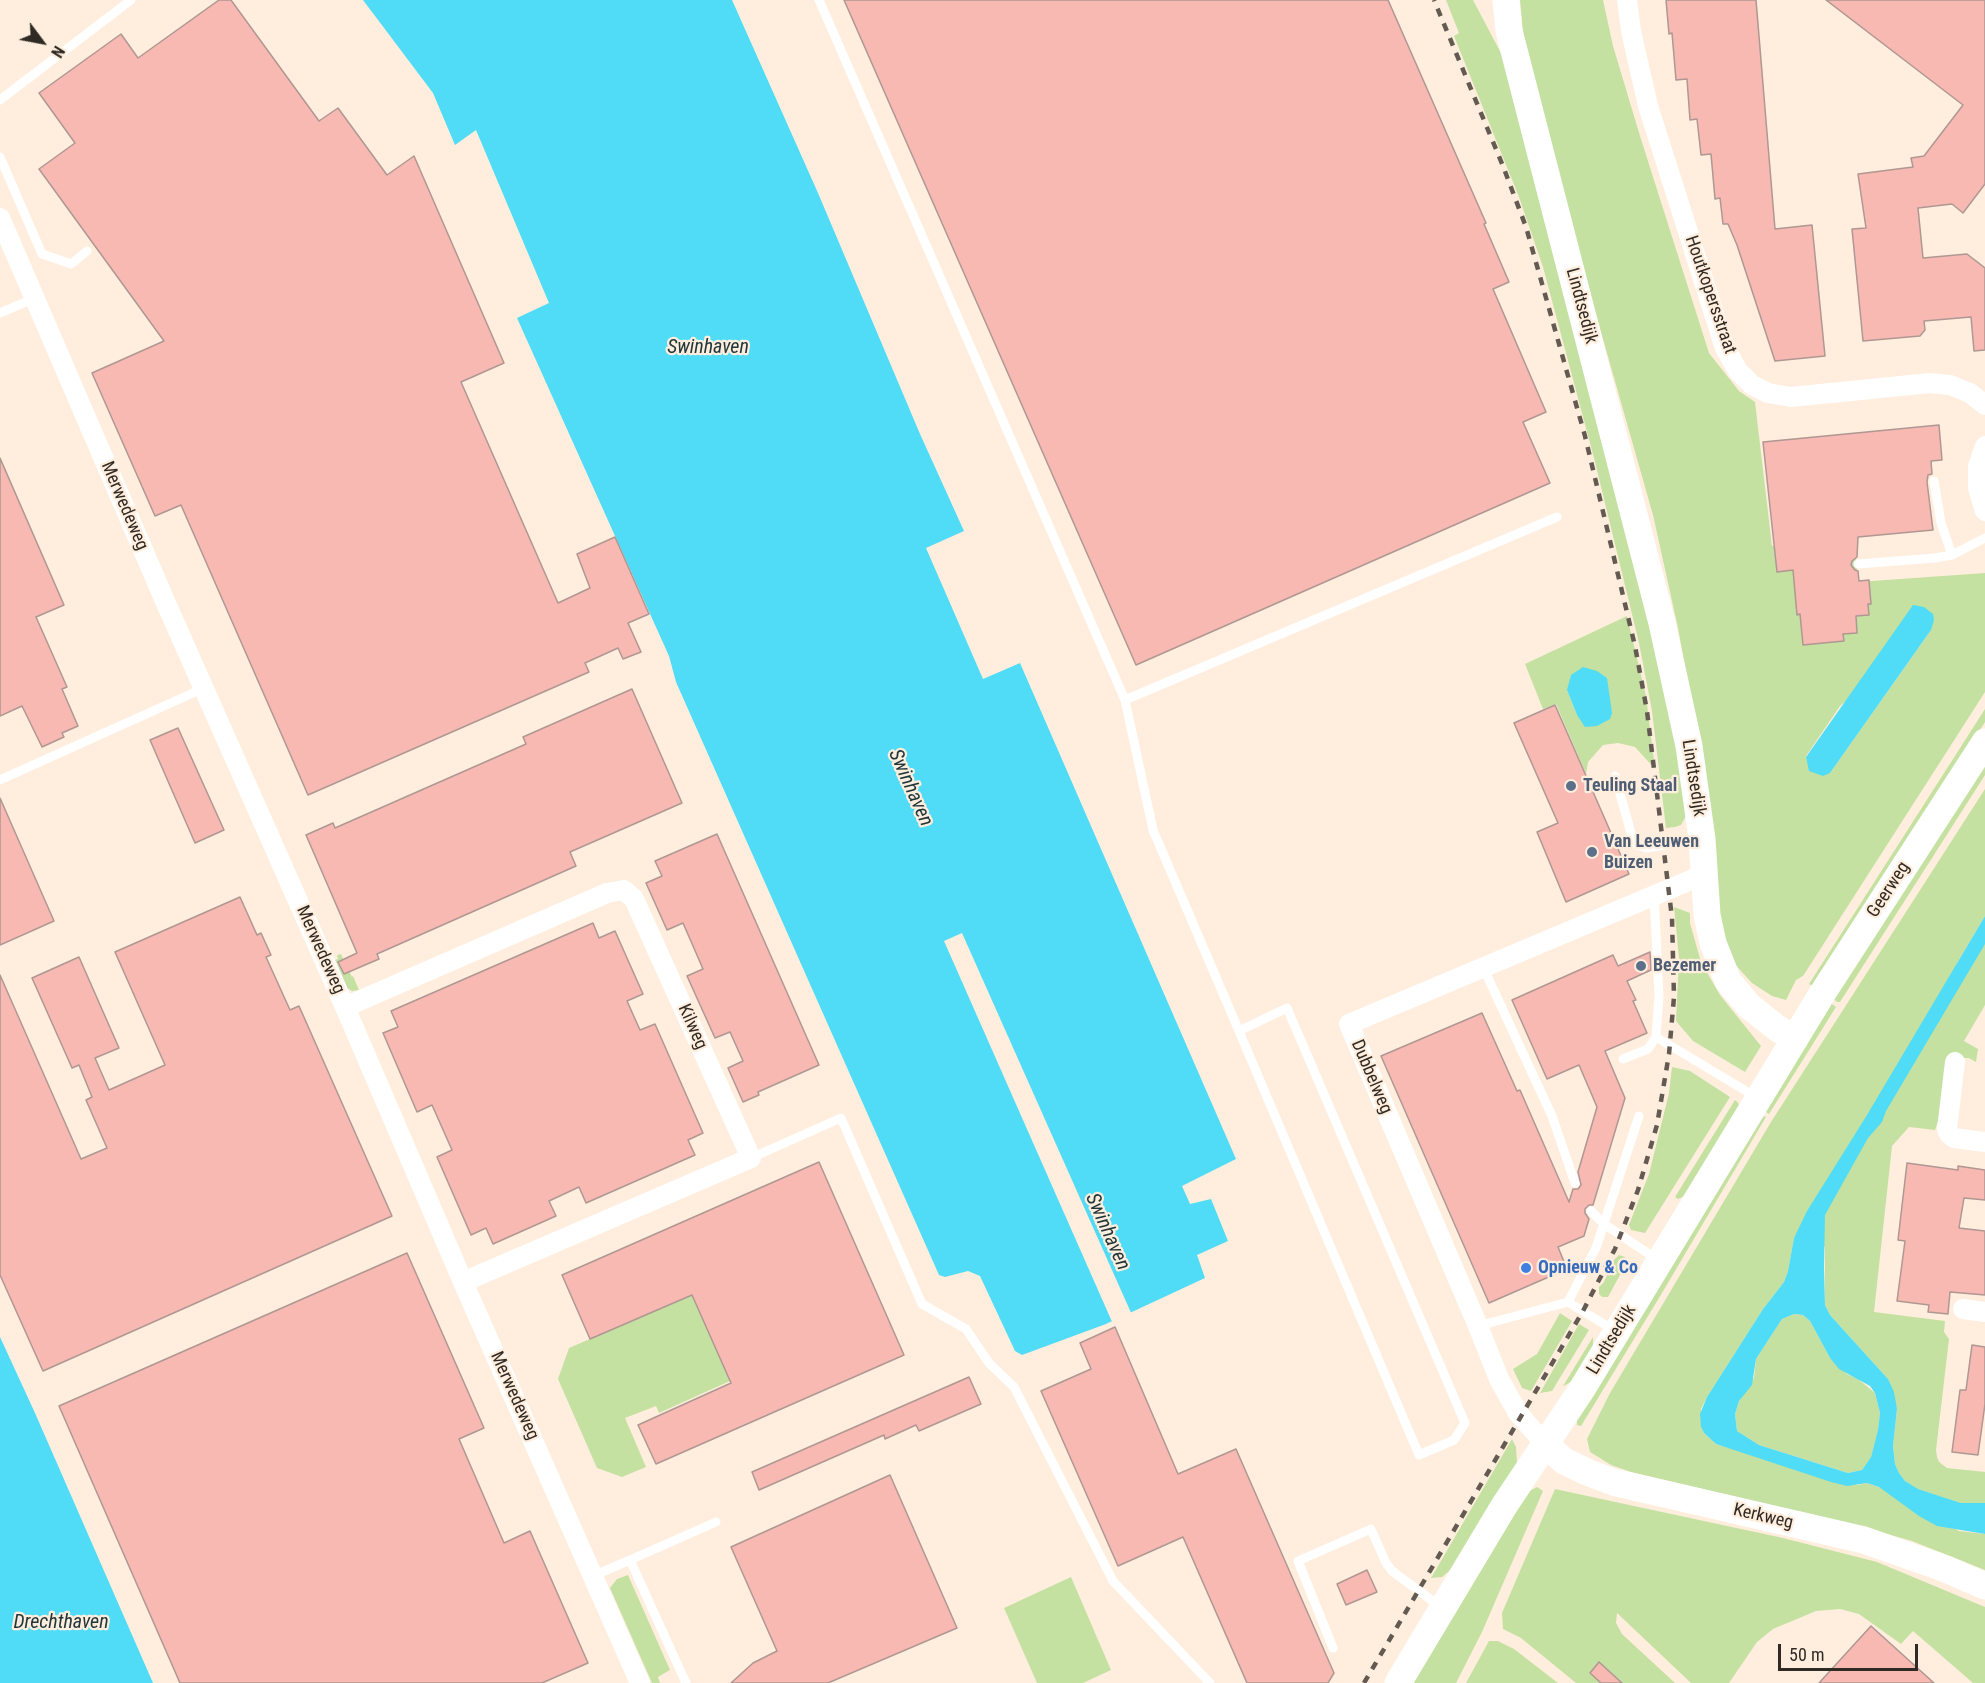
<!DOCTYPE html>
<style>
body{margin:0}
#map{position:relative;width:1985px;height:1683px;overflow:hidden;background:#fed;font-family:"Roboto Condensed",sans-serif}
canvas{display:block}
.north{position:absolute;left:12px;top:12px;width:60px;height:60px;-webkit-text-stroke:4px #fed;paint-order:stroke;rotate:122deg;font-size:16px;font-weight:700;line-height:24px;text-align:center;color:#302a24}
.north::after{content:'';display:block;margin:auto;width:21px;height:27px;background:#302a24;clip-path:polygon(50% 0,100% 100%,50% 72%,0 100%)}
.scale{position:absolute;left:1778px;top:1644px;width:140px;height:27px;box-sizing:border-box;border:3px solid #302a24;border-top:0;padding-left:8px;font-size:18px;line-height:21px;white-space:nowrap;color:#302a24;-webkit-text-stroke:4px #fed;paint-order:stroke}
</style>
<div id="map">
<canvas width="1985" height="1683"></canvas>
<div class="north">N</div>
<div class="scale">50 m</div>
</div>
<script>
const g = document.querySelector('canvas').getContext('2d');
g.lineJoin = 'round';
function fillPath(path, color) { g.fillStyle = color; g.fill(path, 'evenodd'); }
const poly = rows => new Path2D(rows.map(r => 'M' + r).join(''));
function trace(path, color, width, dash) { g.strokeStyle = color; g.lineWidth = width; g.lineCap = dash ? 'butt' : 'round'; g.setLineDash(dash || []); g.stroke(path); }
function write(font, color, halo, rows, align = 'center') {
  g.font = font + ' "Roboto Condensed",sans-serif'; g.lineWidth = 4.5; g.setLineDash([]); g.textBaseline = 'middle'; g.strokeStyle = halo; g.fillStyle = color; for (const [text, x, y, turn = 0] of rows) {
    g.save(); g.translate(x, y); g.rotate((+turn || 0) * Math.PI / 180); g.textAlign = isNaN(turn) ? turn : align; if (halo) g.strokeText(text, 0, 0); g.fillText(text, 0, 0); g.restore();
  }
}
const green = poly([
 [1446,0,1473,0,1503,57,1677,725,1688,812,1681,825,1675,827,1666,828,1652,711,1639,643,1594,458,1543,267,1519,197,1454,36,1459,33],
 [1520,0,1603,0,1613,46,1640,136,1709,353,1739,391,1755,402,1772,546,1791,544,1793,564,1856,559,1858,582,1985,573,1985,692,1803,976,1796,980,1786,1000,1772,996,1752,983,1731,960,1712,912,1693,712,1678,628,1653,515,1572,230,1523,32],
 [1931,630,1830,773,1810,771,1806,756,1840,706],
 [1627,616,1646,696,1655,769,1635,747,1618,743,1603,745,1588,762,1586,774,1556,704,1543,709,1525,664],
 [1567,690,1610,719,1577,715],
 [1985,709,1985,722,1815,987,1809,984],
 [1985,761,1985,775,1840,1002,1837,1002,1834,999],
 [1985,789,1985,916,1957,963,1985,938,1985,1005,1964,1041,1978,1049,1976,1062,1969,1058,1949,1058,1941,1112,1935,1130,1909,1127,1892,1146,1874,1312,1945,1321,1944,1332,1949,1339,1936,1450,1937,1457,1939,1462,1947,1468,1985,1472,1985,1503,1961,1503,1917,1489,1905,1481,1899,1473,1895,1464,1893,1446,1897,1409,1888,1379,1830,1315,1825,1305,1825,1247,1800,1229,1794,1238,1788,1271,1784,1282,1763,1309,1707,1397,1701,1409,1701,1427,1704,1433,1716,1444,1857,1485,1867,1483,1879,1487,1959,1531,1985,1534,1985,1570,1912,1541,1858,1526,1631,1472,1611,1465,1590,1452,1587,1439,1610,1393,1771,1122],
 [1674,907,1690,913,1690,923,1701,962,1720,995,1761,1046,1745,1072,1693,1041,1676,1021,1679,958],
 [341,954,352,977,353,976,359,990,352,991,347,988,335,960,338,959,337,955],
 [1829,1002,1836,1007,1769,1114,1763,1110],
 [1672,1067,1690,1071,1730,1097,1645,1233,1631,1230,1629,1225,1649,1174,1669,1093],
 [1735,1100,1739,1104,1738,1108,1685,1196,1678,1199,1675,1197],
 [1760,1115,1766,1117,1659,1298,1581,1426,1577,1425,1577,1419],
 [1619,1255,1625,1257,1627,1262,1608,1297,1602,1297,1599,1294,1599,1287,1604,1282,1614,1260],
 [692,1295,730,1381,659,1413,656,1406,625,1418,646,1467,622,1477,597,1468,558,1379,569,1348],
 [1560,1313,1572,1321,1531,1391,1522,1388,1513,1369,1537,1354],
 [1794,1314,1803,1315,1810,1321,1830,1358,1847,1374,1858,1379,1875,1393,1880,1413,1878,1431,1871,1457,1862,1470,1848,1473,1759,1445,1737,1431,1735,1414,1739,1401,1754,1378,1756,1359,1782,1319],
 [1579,1324,1589,1330,1552,1391,1540,1393],
 [1593,1337,1593,1347,1573,1381,1563,1386],
 [1512,1439,1516,1447,1517,1463,1454,1567,1442,1577,1431,1578],
 [1537,1487,1543,1491,1482,1632,1456,1683,1412,1683,1524,1494],
 [1555,1489,1783,1538,1877,1562,1985,1607,1985,1683,1973,1683,1913,1631,1901,1644,1859,1614,1840,1609,1816,1611,1773,1629,1757,1642,1729,1683,1691,1683,1617,1613,1616,1623,1622,1634,1675,1683,1576,1683,1521,1638,1503,1629,1502,1613],
 [628,1575,670,1670,658,1677,660,1683,652,1683,610,1588,617,1579],
 [1071,1577,1111,1670,1083,1683,1037,1683,1004,1608],
 [1489,1641,1498,1641,1514,1649,1558,1683,1466,1683]
]);
const water = poly([
 [363,0,732,0,818,193,920,434,964,531,926,548,983,679,1020,663,1236,1159,1182,1186,1190,1204,1211,1199,1228,1241,1197,1255,1205,1278,1106,1324,1022,1355,1015,1351,980,1276,968,1271,945,1277,939,1275,676,682,669,656,517,318,549,303,476,130,455,145,433,93],
 [1913,605,1924,607,1933,614,1934,620,1931,630,1830,773,1823,776,1809,771,1806,757],
 [1583,667,1597,671,1607,678,1612,713,1610,719,1597,726,1585,727,1577,715,1567,690,1571,675],
 [1985,916,1985,944,1886,1111,1882,1122,1868,1138,1825,1215,1824,1267,1825,1305,1830,1315,1888,1379,1894,1392,1897,1409,1893,1446,1895,1464,1899,1473,1905,1481,1918,1489,1961,1503,1985,1503,1985,1534,1937,1526,1919,1516,1879,1487,1867,1483,1847,1486,1831,1482,1716,1444,1704,1433,1701,1427,1700,1414,1707,1397,1763,1309,1784,1282,1788,1271,1794,1238,1807,1211,1867,1115],
 [1794,1314,1803,1315,1810,1321,1830,1358,1839,1369,1870,1386,1875,1393,1880,1413,1878,1430,1871,1457,1862,1470,1848,1473,1759,1445,1737,1431,1735,1414,1739,1401,1752,1385,1756,1359,1782,1319],
 [0,1337,35,1413,153,1683,0,1683]
]);
const pier = poly([
 [962,933,1132,1315,1113,1324,944,941]
]);
const building = poly([
 [219,0,231,0,319,121,338,108,387,175,414,156,504,363,461,382,558,603,590,588,577,554,615,537,649,614,628,623,641,652,623,659,618,648,585,663,589,672,308,795,181,505,155,516,92,373,164,341,39,169,75,143,39,93,121,34,138,58,219,0],
 [844,0,1388,0,1486,223,1484,224,1509,282,1493,289,1546,412,1523,422,1550,483,1136,665,844,0],
 [1666,0,1756,0,1775,229,1812,225,1825,356,1775,361,1737,245,1728,224,1723,224,1720,198,1715,199,1711,154,1701,155,1697,119,1690,120,1687,79,1676,80,1672,33,1669,34,1666,0],
 [1826,0,1985,0,1985,184,1963,213,1952,204,1918,208,1923,258,1967,254,1985,268,1985,350,1974,351,1971,317,1924,321,1925,330,1920,336,1863,341,1852,229,1866,228,1858,174,1913,167,1911,158,1924,156,1963,105,1826,0],
 [1939,425,1942,460,1931,461,1932,474,1928,475,1927,482,1933,530,1858,537,1857,557,1852,561,1851,565,1855,570,1858,571,1859,581,1869,580,1871,604,1868,604,1869,615,1856,616,1857,633,1843,634,1844,641,1803,645,1800,614,1797,615,1793,570,1777,572,1763,442,1939,425],
 [0,458,64,605,36,617,67,687,62,689,78,726,62,733,64,737,42,747,22,706,0,716,0,458],
 [632,689,682,803,570,852,576,866,377,954,379,959,344,974,338,962,357,953,306,835,333,823,335,828,526,744,523,737,632,689],
 [1555,705,1629,874,1566,902,1537,832,1558,823,1514,723,1555,705],
 [178,728,224,830,195,843,150,740,178,728],
 [0,798,54,921,0,945,0,798],
 [717,834,819,1065,758,1092,759,1095,743,1102,728,1068,743,1061,730,1032,715,1038,687,976,703,969,683,923,667,930,646,883,662,876,655,861,717,834],
 [240,897,257,935,261,933,271,955,266,957,290,1010,299,1006,392,1216,43,1371,0,1275,0,975,81,1159,107,1148,86,1100,92,1097,79,1065,72,1068,32,978,79,957,119,1048,95,1058,109,1090,165,1065,115,952,240,897],
 [593,923,599,938,615,931,643,994,627,1001,640,1030,655,1024,703,1133,688,1140,695,1155,586,1203,579,1187,549,1201,556,1216,493,1244,486,1228,471,1235,437,1157,452,1150,432,1105,417,1112,383,1033,398,1027,391,1011,593,923],
 [1650,952,1651,970,1627,981,1636,1000,1633,1001,1647,1033,1605,1051,1625,1098,1593,1205,1589,1205,1585,1209,1585,1213,1589,1219,1584,1236,1558,1247,1567,1269,1489,1303,1381,1056,1482,1013,1517,1091,1520,1090,1569,1202,1573,1189,1578,1189,1581,1185,1578,1172,1597,1107,1579,1065,1547,1079,1512,1000,1613,955,1618,966,1650,952],
 [819,1162,904,1355,656,1464,638,1425,731,1383,692,1295,590,1339,562,1275,819,1162],
 [1907,1163,1958,1170,1958,1166,1985,1170,1985,1200,1964,1198,1959,1228,1985,1231,1985,1295,1950,1292,1948,1314,1928,1312,1929,1305,1897,1301,1905,1241,1898,1240,1907,1163],
 [407,1253,484,1428,459,1439,504,1543,530,1531,588,1663,542,1683,180,1683,59,1406,407,1253],
 [1115,1327,1178,1474,1236,1449,1334,1673,1328,1683,1247,1683,1183,1537,1118,1566,1041,1391,1091,1369,1080,1343,1115,1327],
 [1972,1345,1985,1347,1985,1404,1978,1455,1952,1452,1960,1390,1966,1390,1972,1345],
 [969,1377,981,1404,919,1431,916,1425,885,1439,884,1435,759,1490,752,1472,969,1377],
 [890,1475,957,1628,828,1683,731,1683,753,1663,777,1651,731,1547,890,1475],
 [1367,1570,1377,1592,1346,1605,1337,1584,1367,1570],
 [1871,1626,1934,1683,1819,1683,1871,1626],
 [1599,1662,1622,1683,1601,1683,1590,1673,1599,1662]
]);
const lane = poly([
 [819,0,1125,700,1153,830,1239,1031,1419,1455,1454,1440,1465,1423,1287,1008,1239,1031],
 [0,100,131,0],
 [0,157,42,254,71,264,87,251],
 [0,313,35,298],
 [1934,481,1941,523,1952,555],
 [1858,564,1935,558,1952,555,1985,538],
 [1125,700,1557,517],
 [1615,776,1633,840,1637,845,1646,848,1701,839],
 [0,780,204,688],
 [1483,967,1552,1116,1575,1183],
 [1656,1037,1756,1097],
 [1623,1059,1648,1049,1656,1037,1659,996,1654,895],
 [751,1158,841,1118,922,1304,966,1329,989,1363,1014,1387,1113,1581,1210,1683],
 [1591,1211,1604,1224,1658,1260],
 [1568,1302,1596,1248,1639,1116],
 [1478,1326,1568,1302,1615,1331],
 [593,1576,630,1560],
 [1333,1648,1298,1561,1371,1529,1386,1563,1392,1571,1441,1607],
 [686,1683,630,1560,716,1522]
]);
const street = poly([
 [1627,0,1631,31,1648,106,1725,348,1738,371,1752,385,1768,393,1791,397,1930,383,1950,385,1970,393,1985,405],
 [0,218,165,601,345,1007,463,1282,640,1683],
 [1985,446,1978,466,1978,488,1985,511],
 [345,1007,607,893,624,890,634,899,751,1158,463,1282],
 [1955,1062,1947,1129,1949,1134,1954,1138,1985,1142],
 [1963,1309,1985,1312],
 [1545,1444,1518,1413,1499,1379,1478,1326,1349,1024,1705,874]
]);
const secondary = poly([
 [1506,0,1509,31,1662,623,1689,746,1702,839,1707,915,1713,943,1728,981,1749,1006,1777,1028,1795,1039],
 [1545,1444,1564,1461,1587,1472,1613,1482,1864,1540,1946,1569,1985,1586],
 [1398,1683,1504,1506,1582,1389,1822,994,1985,742]
]);
const rail = poly([
 [1364,1683,1583,1311,1615,1249,1638,1190,1657,1125,1669,1054,1674,997,1672,918,1647,711,1635,646,1585,436,1526,227,1503,166,1434,0]
]);
const markers = [
 [1571,786,6,"#5c6f8a"],
 [1592,852,6,"#5c6f8a"],
 [1641,966,6,"#5c6f8a"],
 [1526,1268,6,"#3f7fe0"]
];
const streetNames = [
 ["Houtkopersstraat",1710,295,71],
 ["Lindtsedijk",1581,306,75],
 ["Merwedeweg",124,506,67],
 ["Lindtsedijk",1693,778,81],
 ["Geerweg",1889,890,-57],
 ["Merwedeweg",320,950,66],
 ["Kilweg",692,1027,66],
 ["Dubbelweg",1371,1077,67],
 ["Lindtsedijk",1612,1340,-59],
 ["Merwedeweg",514,1396,66],
 ["Kerkweg",1763,1517,13]
];
const serviceNames = [
 ["Teuling Staal",1583,786],
 ["Van Leeuwen",1604,842],
 ["Buizen",1604,863],
 ["Bezemer",1653,966]
];
const shopNames = [
 ["Opnieuw & Co",1538,1268]
];
const waterNames = [
 ["Swinhaven",708,348],
 ["Swinhaven",910,788,66],
 ["Swinhaven",1107,1232,66],
 ["Drechthaven",61,1623]
];
fillPath(green, '#c4e1a1');
fillPath(water, '#50dcf6');
fillPath(pier, '#fed');
fillPath(building, '#f7b9b1');
trace(building, '#af9793', 1.5);
trace(lane, '#fff', 9);
trace(street, '#fff', 20);
trace(secondary, '#fff', 27);
trace(rail, '#635a52', 4.5, [8, 8]);
for (const [x, y, r, color] of markers) { const dot = new Path2D(); dot.arc(x, y, r, 0, 2 * Math.PI); g.fillStyle = color; g.fill(dot); trace(dot, '#fed', 2); }
write('18px', '#302a24', '#fed', streetNames);
write('bold 18px', '#4e5e75', '#fed', serviceNames, 'left');
write('bold 18px', '#366cbe', '#fed', shopNames, 'left');
write('italic 20px', '#20373c', '#fed', waterNames);
</script>
